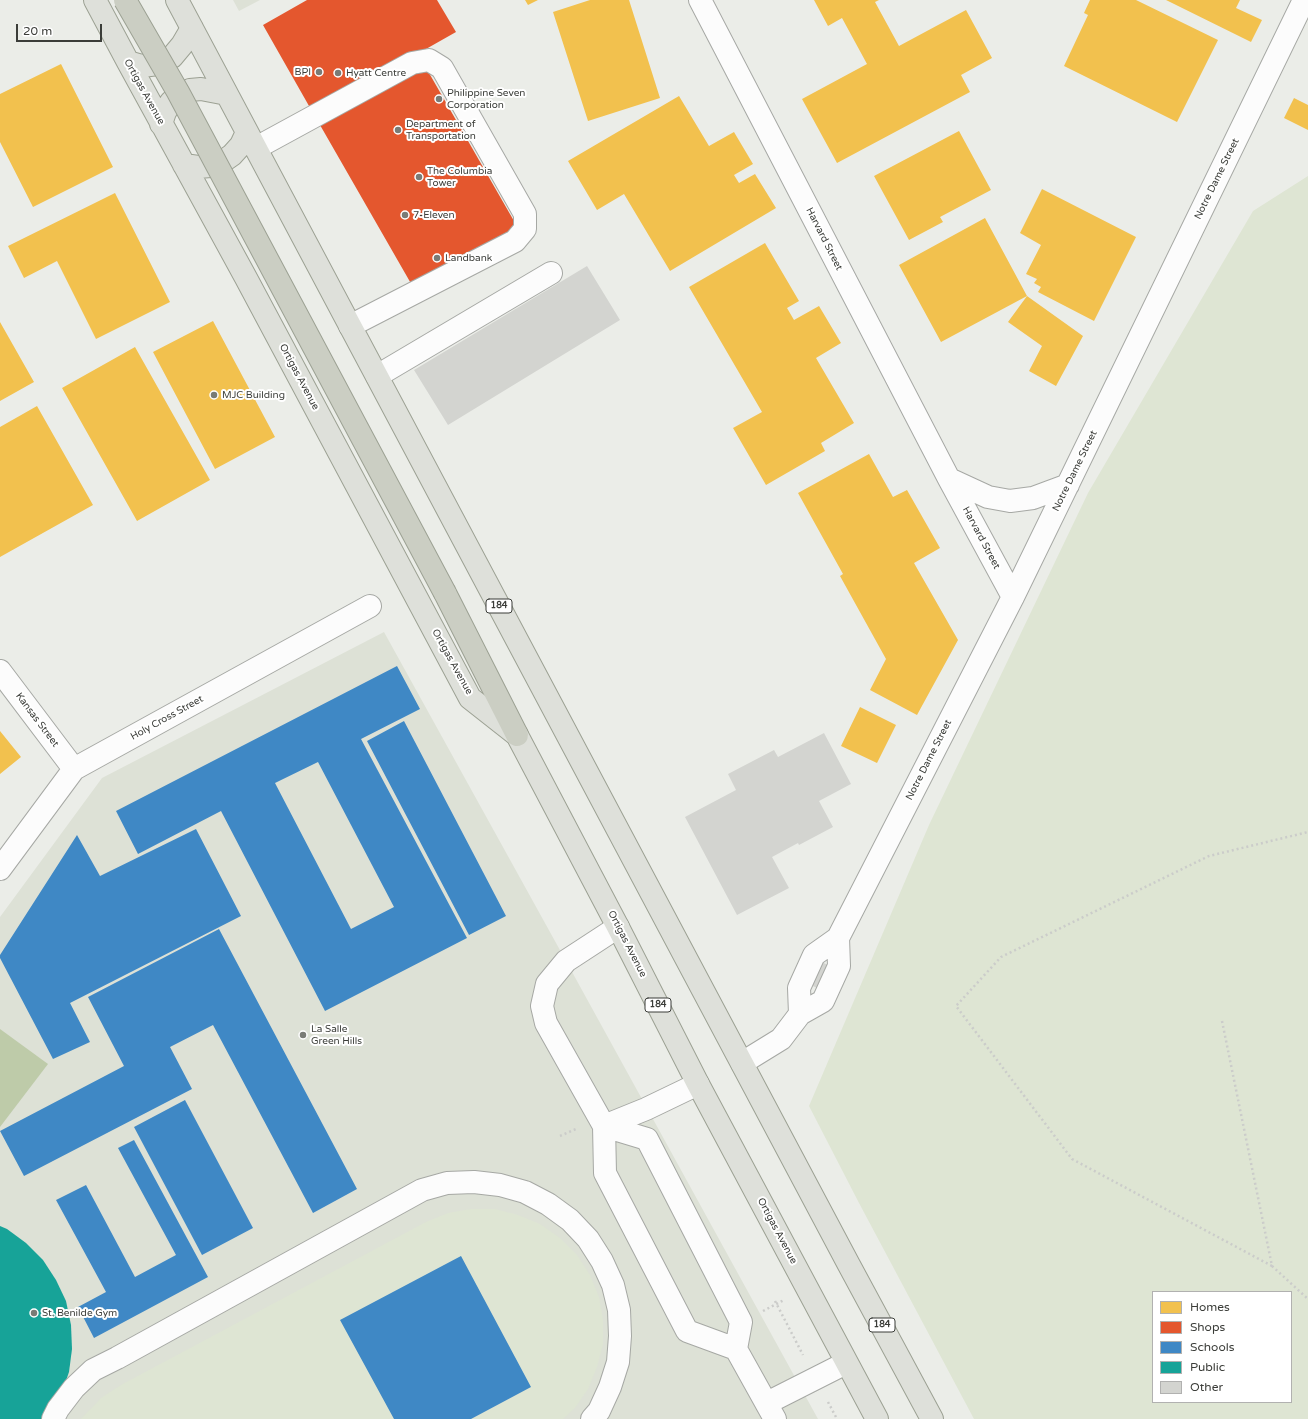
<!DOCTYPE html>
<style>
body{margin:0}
#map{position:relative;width:1308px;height:1419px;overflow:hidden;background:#ebede8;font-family:"Varela Round",sans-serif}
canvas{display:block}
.legend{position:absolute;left:1152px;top:1291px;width:140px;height:112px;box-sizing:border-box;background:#fff;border:1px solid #b1b1b0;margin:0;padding:5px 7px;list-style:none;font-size:12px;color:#3b3d39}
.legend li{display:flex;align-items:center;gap:8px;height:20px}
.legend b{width:20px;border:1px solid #b1b1b0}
.scale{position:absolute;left:16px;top:24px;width:86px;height:18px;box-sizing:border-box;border:2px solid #3b3d39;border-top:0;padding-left:5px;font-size:12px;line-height:14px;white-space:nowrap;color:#3b3d39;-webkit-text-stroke:3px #fff;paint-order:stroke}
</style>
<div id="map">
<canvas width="1308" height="1419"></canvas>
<ul class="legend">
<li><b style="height:11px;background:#f2c14e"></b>Homes</li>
<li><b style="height:11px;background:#e4572e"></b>Shops</li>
<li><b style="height:11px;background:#3f88c5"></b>Schools</li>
<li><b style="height:11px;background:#17a398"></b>Public</li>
<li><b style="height:11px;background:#d3d4d0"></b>Other</li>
</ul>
<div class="scale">20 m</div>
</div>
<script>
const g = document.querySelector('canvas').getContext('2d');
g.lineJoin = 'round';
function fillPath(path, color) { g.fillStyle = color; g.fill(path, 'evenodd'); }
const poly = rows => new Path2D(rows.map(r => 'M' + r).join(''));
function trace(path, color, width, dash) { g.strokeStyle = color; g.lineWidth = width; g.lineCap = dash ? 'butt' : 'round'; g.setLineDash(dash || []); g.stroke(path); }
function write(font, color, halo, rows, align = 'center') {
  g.font = font + ' "Varela Round",sans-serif'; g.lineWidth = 4; g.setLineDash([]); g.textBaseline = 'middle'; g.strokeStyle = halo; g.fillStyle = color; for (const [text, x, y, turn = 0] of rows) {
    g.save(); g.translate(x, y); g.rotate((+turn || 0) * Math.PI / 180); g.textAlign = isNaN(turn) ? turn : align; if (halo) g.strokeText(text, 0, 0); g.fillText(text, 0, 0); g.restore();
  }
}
const built = poly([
 [233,0,260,0,239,11],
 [384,632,566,961,818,1419,0,1419,0,917,102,778]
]);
const green = poly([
 [1308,176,1308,1419,974,1419,859,1203,809,1106,929,825,1088,493,1253,211],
 [1153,1292,1291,1292,1291,1402,1153,1402],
 [471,1209,495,1209,518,1215,540,1224,560,1238,577,1255,590,1275,599,1297,603,1320,603,1344,597,1367,588,1389,575,1408,563,1419,81,1419,101,1398,121,1385,426,1222,448,1213]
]);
const water = poly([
 [0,1029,48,1064,0,1127]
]);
const homes = poly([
 [525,0,538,0,528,5],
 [590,0,629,0,660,98,588,121,553,12],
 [814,0,879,0,875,2,899,46,966,10,992,58,961,75,970,92,837,163,802,99,867,64,842,18,828,26],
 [1090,0,1136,0,1218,40,1177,122,1064,66,1088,15,1084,13],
 [1166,0,1240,0,1236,8,1262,20,1251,42],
 [61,64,113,167,33,207,0,142,0,94],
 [679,96,709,146,734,132,753,164,734,175,739,183,755,174,776,208,670,271,624,194,597,210,568,161],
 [1294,98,1308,105,1308,130,1284,118],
 [959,131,991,190,940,217,943,222,909,240,874,176],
 [1042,189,1136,237,1094,321,1038,292,1041,287,1034,283,1037,279,1026,274,1041,245,1020,233],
 [115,193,170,302,96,339,57,261,24,278,8,246],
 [985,218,1027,296,941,342,899,265],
 [765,243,799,301,787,308,794,320,819,306,841,343,816,358,854,423,821,443,825,451,766,485,733,428,762,412,689,287],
 [1027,296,1083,336,1056,386,1029,371,1042,346,1008,322],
 [213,321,275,437,215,469,153,352],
 [0,322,34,382,0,401],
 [135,347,210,480,137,521,62,388],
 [37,406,93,505,0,557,0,427],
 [869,454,893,497,907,490,940,548,914,563,958,640,917,715,870,690,886,659,840,576,843,574,798,493],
 [860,707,896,725,877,763,841,746],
 [0,731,21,757,0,774]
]);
const shops = poly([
 [307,0,437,0,456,32,313,113,263,25],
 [425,66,518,228,413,287,320,125]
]);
const schools = poly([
 [397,666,420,709,361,739,467,938,325,1011,221,811,138,854,116,811],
 [318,762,394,907,351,929,275,783],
 [404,721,506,916,469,935,367,741],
 [196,829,241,916,70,1003,90,1042,53,1059,0,958,0,955,77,835,100,876],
 [219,929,357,1189,313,1213,213,1025,170,1047,192,1089,24,1176,0,1131,124,1066,88,997],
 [185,1100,253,1228,202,1255,134,1127],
 [134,1140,208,1277,94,1338,78,1307,106,1292,56,1200,86,1185,135,1277,176,1255,118,1148],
 [461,1256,531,1387,471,1419,394,1419,340,1320]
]);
const public = poly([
 [0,1226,7,1229,26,1243,43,1260,56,1280,66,1301,71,1325,72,1349,69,1372,61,1395,46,1419,0,1419]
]);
const building = poly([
 [587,266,620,320,448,425,414,370],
 [824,733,851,784,819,801,833,827,799,845,798,843,772,857,789,888,737,915,685,817,736,790,728,774,774,750,778,757],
 [819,961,833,967,822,990,808,984]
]);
const path = poly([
 [1222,1021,1272,1266,1308,1299],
 [560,1136,576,1129],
 [1272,1266,1072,1159,956,1006,1001,957,1209,856,1308,832],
 [775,1301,803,1355],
 [763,1311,784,1300],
 [828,1402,837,1419]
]);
const minor = poly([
 [700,0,949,479,1013,597],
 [256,148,412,63,429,60,442,68,525,214,525,229,515,241,350,326],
 [377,376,551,273],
 [949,479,988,497,1010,501,1033,498,1068,485],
 [0,671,74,769],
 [0,869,74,769,370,606],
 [618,927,566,961,547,984,542,1006,546,1023,604,1126,605,1173,687,1331,736,1349],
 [800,1014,799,988,814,955,838,938,1013,597,1304,0],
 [742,1063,781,1039,800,1014,823,1001,839,966,838,938],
 [604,1126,647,1139,741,1322,736,1349,775,1419],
 [604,1126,646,1109,698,1084],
 [767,1403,846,1363],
 [53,1419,58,1409,74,1388,93,1370,117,1358,422,1190,447,1183,474,1182,500,1185,525,1192,548,1204,570,1220,588,1239,602,1261,613,1285,619,1310,620,1336,618,1362,610,1387,599,1411,592,1419]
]);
const major = poly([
 [95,0,128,62,246,278,470,698,517,735,618,927,698,1084,877,1419],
 [177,0,849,1265,932,1419],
 [128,62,142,66,158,64,172,57,182,45,192,28],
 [161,124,165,112,171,102,180,95,190,90,201,89,227,94],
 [184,165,198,167,211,166,222,162,232,155,241,145,247,132]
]);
const highway = poly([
 [445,593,517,735]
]);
const highwayBridge = poly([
 [125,0,178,92,445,593]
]);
const markers = [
 [319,72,4,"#797b76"],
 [338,73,4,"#797b76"],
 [439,99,4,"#797b76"],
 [398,130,4,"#797b76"],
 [419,177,4,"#797b76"],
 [405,215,4,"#797b76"],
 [437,258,4,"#797b76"],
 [214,395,4,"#797b76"],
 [303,1035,4,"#797b76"],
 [34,1313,4,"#797b76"]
];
const shields = [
 [499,606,26],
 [658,1005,26],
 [882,1325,26]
];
const shieldNames = [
 ["184",499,606],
 ["184",658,1005],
 ["184",882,1325]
];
const poiNames = [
 ["BPI",311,72,"right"],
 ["Hyatt Centre",346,73],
 ["Philippine Seven",447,93],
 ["Corporation",447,105],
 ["Department of",406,124],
 ["Transportation",406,136],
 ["The Columbia",427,171],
 ["Tower",427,183],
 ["7-Eleven",413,215],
 ["Landbank",445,258],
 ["MJC Building",222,395],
 ["La Salle",311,1029],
 ["Green Hills",311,1041],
 ["St. Benilde Gym",42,1313]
];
const streetNames = [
 ["Ortigas Avenue",144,92,61],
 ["Notre Dame Street",1217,179,-64],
 ["Harvard Street",824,239,63],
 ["Ortigas Avenue",299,377,62],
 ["Notre Dame Street",1075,471,-64],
 ["Harvard Street",981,538,62],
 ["Ortigas Avenue",452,662,61],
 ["Holy Cross Street",167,718,-29],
 ["Kansas Street",37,720,53],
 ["Notre Dame Street",929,760,-63],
 ["Ortigas Avenue",627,944,63],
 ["Ortigas Avenue",777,1231,62]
];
fillPath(built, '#dde1d6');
fillPath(green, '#dee5d3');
fillPath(water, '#becba9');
fillPath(homes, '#f2c14e');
fillPath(shops, '#e4572e');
fillPath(schools, '#3f88c5');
fillPath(public, '#17a398');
fillPath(building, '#d3d4d0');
trace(minor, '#a6a8a4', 24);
trace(major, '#9ca193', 24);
trace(highway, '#9ca193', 24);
trace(path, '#cbccca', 2.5, [2, 3]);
trace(minor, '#fcfcfc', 22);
trace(major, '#dee0da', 22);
trace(highway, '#cbcec3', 22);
trace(highwayBridge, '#9ca193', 24, []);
trace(highwayBridge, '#cbcec3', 22);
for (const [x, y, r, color] of markers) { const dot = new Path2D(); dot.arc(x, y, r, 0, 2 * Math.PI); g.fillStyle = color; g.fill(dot); trace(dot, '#fff', 1.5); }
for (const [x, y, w] of shields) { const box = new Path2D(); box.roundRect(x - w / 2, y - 7, w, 14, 3); g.fillStyle = '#fff'; g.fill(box); trace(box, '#3b3d39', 1); }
write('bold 9px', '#3b3d39', null, shieldNames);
write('10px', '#3b3d39', '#fff', poiNames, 'left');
write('10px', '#3b3d39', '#fff', streetNames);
</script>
